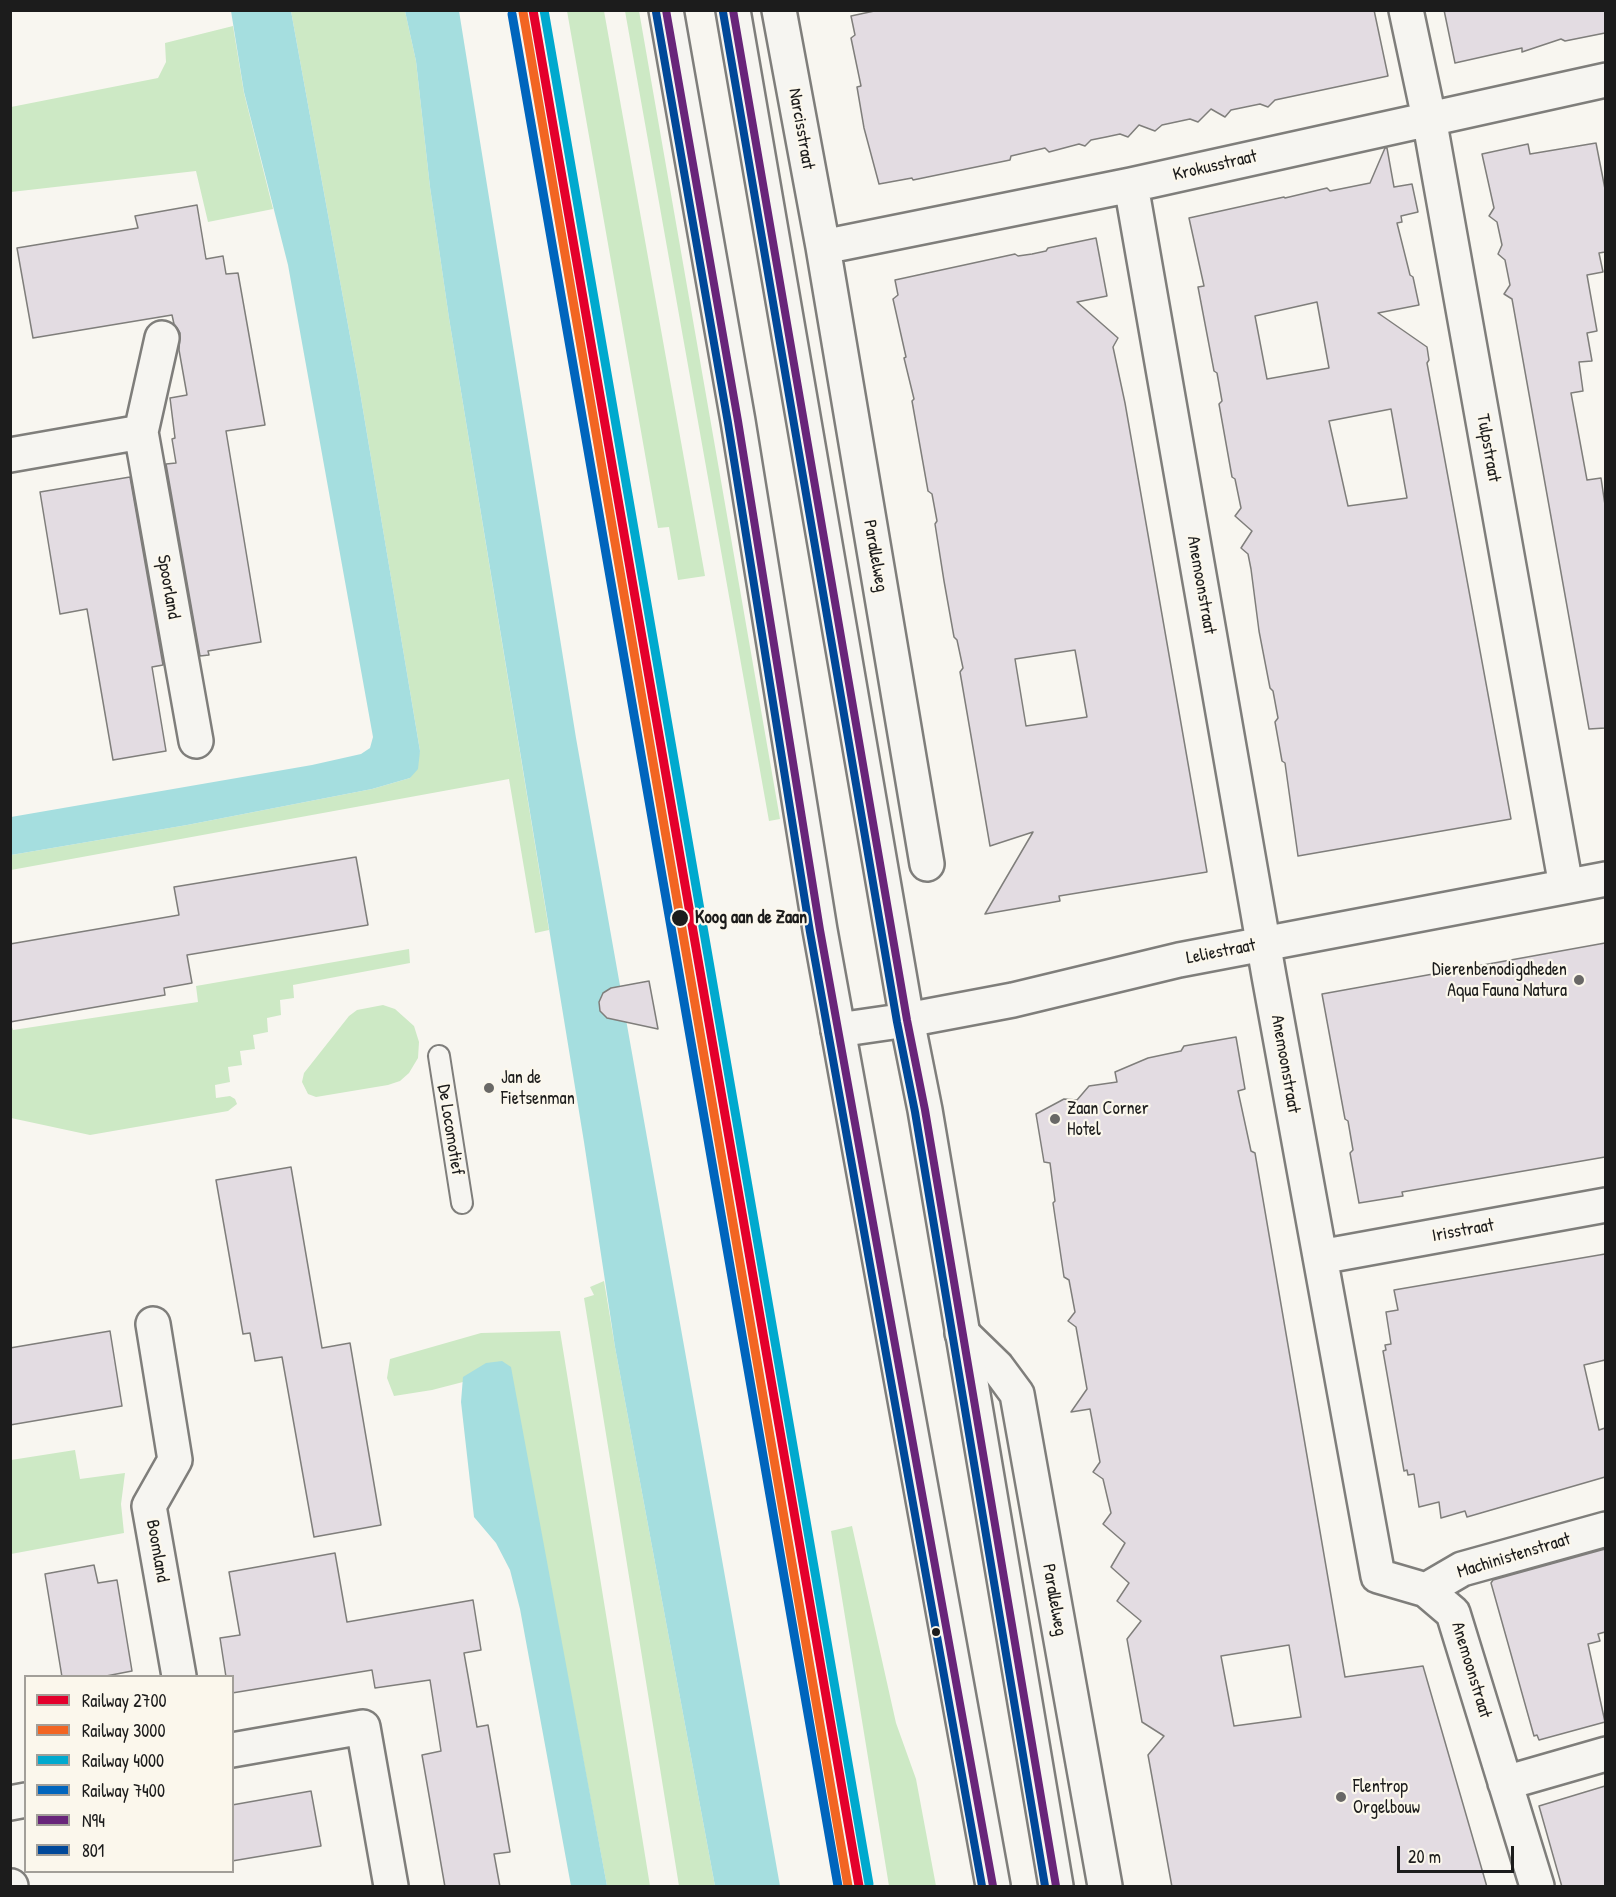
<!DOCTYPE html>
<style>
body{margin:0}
#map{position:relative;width:1616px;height:1897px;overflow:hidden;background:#f8f6f0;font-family:"Patrick Hand",sans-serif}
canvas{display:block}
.frame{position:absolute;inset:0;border:12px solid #1c1c1c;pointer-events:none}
.legend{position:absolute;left:24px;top:1675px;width:210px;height:198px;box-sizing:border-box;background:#fbf7ec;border:2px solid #a29f99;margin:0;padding:8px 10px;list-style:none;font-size:18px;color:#1c1c1c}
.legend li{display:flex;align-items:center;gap:12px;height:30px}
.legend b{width:30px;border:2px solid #a29f99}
.scale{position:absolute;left:1397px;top:1846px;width:117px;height:27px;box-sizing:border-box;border:3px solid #1c1c1c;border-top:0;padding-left:8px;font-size:18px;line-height:21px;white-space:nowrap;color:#1c1c1c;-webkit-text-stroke:4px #fbf7ec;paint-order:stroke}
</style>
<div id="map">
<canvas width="1616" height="1897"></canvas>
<div class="frame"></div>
<ul class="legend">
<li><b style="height:8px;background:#e4002b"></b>Railway 2700</li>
<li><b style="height:8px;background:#f26522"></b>Railway 3000</li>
<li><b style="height:8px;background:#00a9ce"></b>Railway 4000</li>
<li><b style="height:8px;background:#0065bd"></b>Railway 7400</li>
<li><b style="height:8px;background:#68257a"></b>N94</li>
<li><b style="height:8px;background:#004899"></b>801</li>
</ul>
<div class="scale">20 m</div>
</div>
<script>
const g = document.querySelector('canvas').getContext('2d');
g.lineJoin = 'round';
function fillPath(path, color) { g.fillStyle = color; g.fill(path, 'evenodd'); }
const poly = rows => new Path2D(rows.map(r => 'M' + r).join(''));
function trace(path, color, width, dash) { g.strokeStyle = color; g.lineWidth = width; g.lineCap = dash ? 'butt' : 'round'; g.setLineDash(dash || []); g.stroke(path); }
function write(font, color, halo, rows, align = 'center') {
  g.font = font + ' "Patrick Hand",sans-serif'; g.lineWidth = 4.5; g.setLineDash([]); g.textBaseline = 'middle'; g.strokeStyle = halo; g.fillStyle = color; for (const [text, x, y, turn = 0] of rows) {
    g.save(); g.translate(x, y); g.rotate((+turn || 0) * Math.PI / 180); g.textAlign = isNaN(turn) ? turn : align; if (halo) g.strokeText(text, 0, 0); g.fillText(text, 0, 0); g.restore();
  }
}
const green = poly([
 [291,11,405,11,416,61,430,187,449,318,549,930,535,933,509,779,11,870,11,855,187,825,372,789,410,778,420,751,358,380],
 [567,11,604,11,705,576,678,580,669,527,658,528],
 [625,11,639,11,780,819,769,821],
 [233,26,244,93,273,209,208,222,196,171,11,192,11,107,158,78,166,62,165,43],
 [409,949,410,963,293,985,294,998,280,1000,281,1015,267,1018,268,1032,253,1035,255,1049,240,1051,242,1065,228,1067,230,1082,215,1085,216,1098,230,1096,235,1099,237,1104,228,1111,90,1135,11,1118,10,1021,13,1030,198,1002,196,986],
 [383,1005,395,1009,414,1026,419,1042,418,1058,409,1073,400,1081,388,1085,316,1097,308,1094,302,1082,304,1073,349,1016,357,1010],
 [604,1281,615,1347,715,1886,679,1886,584,1298,594,1295,590,1287],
 [560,1331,650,1886,607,1886,535,1504,463,1377,463,1382,432,1390,394,1396,387,1378,390,1359,481,1333],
 [75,1450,80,1479,125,1473,121,1504,124,1533,11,1554,11,1460],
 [852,1526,896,1723,916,1779,936,1886,889,1886,831,1531]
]);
const water = poly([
 [231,11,291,11,358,380,420,751,418,769,410,778,372,789,187,825,11,855,11,817,312,765,361,754,370,748,373,737,288,265,244,92],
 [405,11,459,11,576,738,780,1886,715,1886,615,1347,584,1142,449,318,430,187,416,61],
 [502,1361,511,1367,607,1886,571,1886,520,1609,510,1570,496,1543,474,1517,461,1402,463,1377,486,1363]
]);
const building = poly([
 [879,10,1374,10,1388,76,1275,100,1268,107,1260,104,1231,110,1225,117,1211,109,1198,122,1190,119,1162,125,1155,131,1139,125,1128,137,1120,134,1106,137,1091,140,1085,146,1079,144,1049,152,1045,148,1011,156,1010,160,913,180,912,178,879,184,864,128,857,87,861,86,851,38,855,35,851,16,879,10],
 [1444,10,1605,10,1605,33,1565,41,1561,39,1522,52,1522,48,1455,63,1444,10],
 [1596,143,1605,189,1605,252,1599,253,1603,272,1587,275,1597,331,1587,333,1592,361,1579,362,1583,391,1571,393,1587,480,1601,478,1605,505,1605,728,1589,729,1512,299,1504,294,1510,285,1505,260,1498,254,1502,245,1497,222,1489,216,1494,208,1482,154,1528,144,1530,154,1596,143],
 [1385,148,1387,148,1394,187,1412,184,1418,212,1401,216,1402,222,1397,223,1410,275,1413,277,1419,305,1378,313,1427,347,1429,360,1427,363,1511,819,1298,856,1285,763,1282,761,1275,722,1278,718,1273,691,1270,688,1259,631,1251,569,1248,554,1241,548,1252,531,1235,516,1241,508,1235,479,1232,477,1219,404,1222,401,1217,373,1214,371,1198,287,1204,286,1189,218,1284,197,1285,198,1327,188,1330,191,1370,183,1385,148],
 [1317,302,1329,368,1267,379,1255,316,1317,302],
 [1391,409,1407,498,1348,506,1329,421,1391,409],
 [197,205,206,259,223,256,226,274,238,273,265,425,226,431,261,642,208,651,209,655,200,656,166,464,176,463,172,439,175,438,170,398,187,395,179,350,180,333,174,324,172,315,33,338,17,248,138,228,135,216,197,205],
 [1096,238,1107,296,1077,302,1118,338,1113,347,1125,403,1207,872,1059,896,1060,901,985,914,1033,832,990,846,960,672,963,668,957,640,954,637,944,581,935,524,937,521,932,494,928,491,912,401,914,399,904,358,906,357,893,299,898,295,895,280,1015,254,1018,256,1032,254,1046,251,1048,248,1096,238],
 [1075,650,1087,717,1026,726,1015,659,1075,650],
 [130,477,163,665,152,667,166,751,113,760,87,609,60,614,40,492,130,477],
 [356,857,368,925,187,955,192,983,164,988,165,995,10,1022,10,944,179,915,174,887,356,857],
 [1605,943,1605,1157,1402,1192,1403,1196,1359,1203,1350,1153,1353,1150,1348,1121,1345,1119,1322,994,1605,943],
 [649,981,658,1029,607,1018,600,1011,599,1002,603,993,611,988,649,981],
 [1236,1037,1245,1089,1238,1091,1251,1151,1255,1153,1345,1677,1423,1666,1487,1887,1172,1887,1148,1755,1164,1736,1142,1722,1127,1639,1141,1621,1117,1601,1129,1583,1111,1567,1125,1543,1103,1524,1111,1513,1103,1479,1093,1472,1100,1462,1090,1409,1071,1412,1087,1389,1076,1327,1068,1321,1075,1312,1069,1280,1064,1277,1053,1203,1055,1201,1050,1163,1044,1162,1036,1114,1064,1099,1077,1100,1089,1086,1117,1082,1115,1072,1148,1058,1181,1051,1184,1046,1236,1037],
 [1289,1645,1301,1717,1234,1726,1221,1656,1289,1645],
 [291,1167,322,1348,350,1343,381,1525,314,1537,282,1357,255,1361,250,1333,243,1334,216,1180,291,1167],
 [1605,1254,1605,1360,1584,1365,1599,1430,1605,1428,1605,1477,1467,1517,1465,1511,1441,1518,1439,1502,1419,1507,1414,1474,1408,1475,1407,1470,1404,1471,1383,1351,1386,1350,1385,1345,1391,1344,1386,1312,1398,1310,1394,1290,1605,1254],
 [110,1331,122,1406,10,1425,10,1348,110,1331],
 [1605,1549,1605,1632,1598,1634,1600,1641,1588,1644,1605,1722,1539,1740,1537,1735,1534,1736,1491,1583,1493,1580,1605,1549],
 [335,1553,347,1622,473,1600,481,1650,464,1653,477,1727,488,1725,510,1852,494,1854,500,1887,445,1887,422,1755,441,1751,430,1680,375,1688,372,1670,232,1693,232,1677,226,1677,220,1638,240,1635,229,1572,335,1553],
 [94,1565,98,1583,117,1580,132,1671,101,1677,62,1677,45,1574,94,1565],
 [1605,1786,1605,1887,1562,1887,1539,1806,1605,1786],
 [311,1791,321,1846,232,1861,232,1805,311,1791]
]);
const service = poly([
 [439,1056,462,1203]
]);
const minor = poly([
 [779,10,823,247,927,864],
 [1406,10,1429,118,1566,886],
 [1131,185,1269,976,1378,1576,1426,1590,1453,1613,1537,1886],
 [823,247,1131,185,1606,80],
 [141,432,196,741],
 [10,455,141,432,162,338],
 [1320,1257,1606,1205],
 [153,1324,175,1460,149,1506,179,1676],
 [962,1333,997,1367,1017,1394,1105,1886],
 [1426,1590,1462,1569,1606,1529],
 [232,1750,363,1727,391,1886],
 [1505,1783,1606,1754],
 [10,1803,26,1800],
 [10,1886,11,1886]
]);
const tertiary = poly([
 [838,1030,907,1020,1013,1000,1179,960,1606,879]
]);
const primary = poly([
 [666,10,738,421,820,930,993,1886],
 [733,10,907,1020,925,1110,1056,1886]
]);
const bus1 = poly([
 [666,10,738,421,820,930,993,1886],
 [733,10,907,1020,925,1110,1056,1886]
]);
const bus2 = poly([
 [656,12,728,423,810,932,982,1886],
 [723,12,897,1022,915,1112,1045,1886]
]);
const rail1 = poly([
 [533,10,859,1886]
]);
const rail2 = poly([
 [523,12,848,1886]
]);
const rail3 = poly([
 [544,10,869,1884]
]);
const rail4 = poly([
 [512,14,838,1886]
]);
const markers = [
 [680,918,9,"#1c1c1c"],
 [1579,980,6,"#696866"],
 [489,1088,6,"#696866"],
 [1055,1119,6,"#696866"],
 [936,1632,5,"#1c1c1c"],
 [1341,1797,6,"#696866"]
];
const streetNames = [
 ["Narcisstraat",801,129,80],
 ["Krokusstraat",1215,166,-13],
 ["Tulpstraat",1488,448,80],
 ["Parallelweg",875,556,80],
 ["Anemoonstraat",1201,585,80],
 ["Spoorland",168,587,80],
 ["Leliestraat",1221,952,-11],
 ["Anemoonstraat",1285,1064,80],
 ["De Locomotief",450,1130,81],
 ["Irisstraat",1463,1231,-10],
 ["Boomland",157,1551,80],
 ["Machinistenstraat",1514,1556,-17],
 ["Parallelweg",1054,1600,80],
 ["Anemoonstraat",1471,1670,73]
];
const stopNames = [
 ["Koog aan de Zaan",695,918]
];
const poiNames = [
 ["Dierenbenodigdheden",1567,970,"right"],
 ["Aqua Fauna Natura",1567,991,"right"],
 ["Jan de",501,1078],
 ["Fietsenman",501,1099],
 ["Zaan Corner",1067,1109],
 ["Hotel",1067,1130],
 ["Flentrop",1353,1787],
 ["Orgelbouw",1353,1808]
];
fillPath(green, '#cde9c5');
fillPath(water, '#a5dedf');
fillPath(building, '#e3dce2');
trace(building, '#7f7e7b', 1.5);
trace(service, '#7f7e7b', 24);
trace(minor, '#7f7e7b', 38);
trace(tertiary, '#7f7e7b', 38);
trace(primary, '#7f7e7b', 38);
trace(service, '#f6f5f1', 20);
trace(minor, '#f6f5f1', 33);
trace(tertiary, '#f6f5f1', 33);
trace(primary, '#f6f5f1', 33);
trace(bus1, '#68257a', 8);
trace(bus2, '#004899', 8);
trace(rail1, '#e4002b', 9);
trace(rail2, '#f26522', 9);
trace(rail3, '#00a9ce', 9);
trace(rail4, '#0065bd', 9);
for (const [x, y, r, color] of markers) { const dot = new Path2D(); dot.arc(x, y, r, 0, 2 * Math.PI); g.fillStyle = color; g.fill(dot); trace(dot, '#fbf7ec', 2); }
write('18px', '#1c1c1c', '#fbf7ec', streetNames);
write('bold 18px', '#1c1c1c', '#fbf7ec', stopNames, 'left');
write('18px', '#1c1c1c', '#fbf7ec', poiNames, 'left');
</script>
